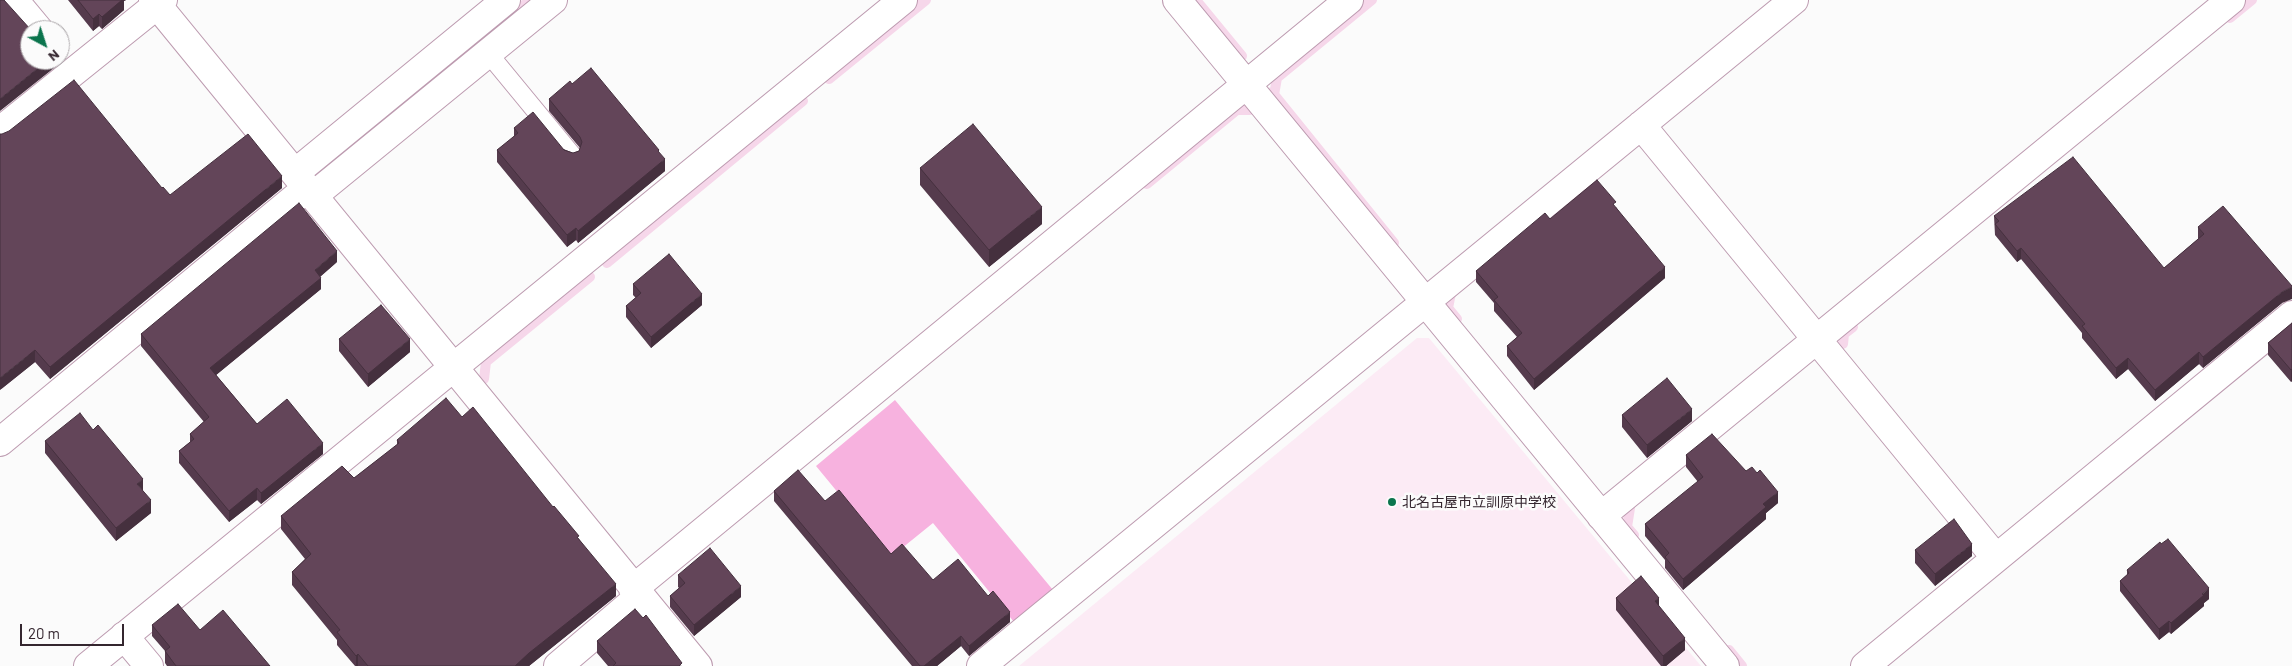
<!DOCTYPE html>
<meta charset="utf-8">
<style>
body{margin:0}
#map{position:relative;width:2292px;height:666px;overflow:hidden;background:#fbfbfb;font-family:Barlow,sans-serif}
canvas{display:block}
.north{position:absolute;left:20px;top:20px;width:50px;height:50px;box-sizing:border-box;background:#fbfbfb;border:1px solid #aba6a9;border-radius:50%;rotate:140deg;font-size:14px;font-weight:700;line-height:20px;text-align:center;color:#34262f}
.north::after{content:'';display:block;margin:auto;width:18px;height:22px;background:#0b744d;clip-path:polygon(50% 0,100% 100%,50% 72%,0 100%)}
.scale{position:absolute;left:20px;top:624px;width:104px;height:22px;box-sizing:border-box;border:2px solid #34262f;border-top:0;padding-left:6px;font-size:15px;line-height:18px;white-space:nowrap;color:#34262f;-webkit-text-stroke:4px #fbfbfb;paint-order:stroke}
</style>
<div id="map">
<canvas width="2292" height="666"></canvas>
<div class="north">N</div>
<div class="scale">20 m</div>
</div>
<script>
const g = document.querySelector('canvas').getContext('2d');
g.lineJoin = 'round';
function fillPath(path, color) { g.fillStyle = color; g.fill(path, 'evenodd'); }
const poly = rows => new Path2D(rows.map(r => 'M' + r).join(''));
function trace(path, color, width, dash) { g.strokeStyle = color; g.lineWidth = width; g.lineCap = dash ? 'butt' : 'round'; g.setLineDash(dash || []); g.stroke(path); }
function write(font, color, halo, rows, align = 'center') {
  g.font = font + ' Barlow,"Noto Sans JP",sans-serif'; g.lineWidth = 5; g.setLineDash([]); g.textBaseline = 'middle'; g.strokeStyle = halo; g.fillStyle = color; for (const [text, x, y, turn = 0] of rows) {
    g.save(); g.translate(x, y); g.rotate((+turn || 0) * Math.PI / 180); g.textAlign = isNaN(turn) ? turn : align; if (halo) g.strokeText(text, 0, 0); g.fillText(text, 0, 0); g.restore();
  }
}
const built = poly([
 [1417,338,1429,338,1701,666,1019,666]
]);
const green = poly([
 [895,400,1053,590,1014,622,933,523,891,557,816,466]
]);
const stream = poly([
 [1196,0,1242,56],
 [2230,18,2252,0],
 [829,79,926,0],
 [1272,92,1394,243],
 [1274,95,1277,78,1372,0],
 [320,172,530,0],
 [1147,184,1237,110,1250,110],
 [607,263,803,101],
 [1451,293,1448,308,1457,319],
 [1843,344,1844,334,1853,327],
 [484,379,486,362,590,277],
 [1630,508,1627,527,1634,535],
 [1729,650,1742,666]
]);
const service = poly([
 [488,53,572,155]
]);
const minor = poly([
 [14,0,39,30],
 [153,0,698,666],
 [1177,0,1725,666],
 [1641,125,1996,558],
 [0,131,163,0],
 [295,173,506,0],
 [313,196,553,0],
 [0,442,307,188],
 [1601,516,2231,0],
 [633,589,1349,0],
 [124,636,149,666],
 [88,666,903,0],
 [558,666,639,597],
 [981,666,1794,0],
 [1865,666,2292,315]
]);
const wall = poly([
 [68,0,126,0,124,1,124,10,102,29,99,26,93,31],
 [572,84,659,153,665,171,578,243,576,240,567,247,497,162,497,150,514,137,514,128,573,153,579,151,580,148,549,111,549,99],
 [920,168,1042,224,989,267,920,185],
 [162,188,170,195,282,188,50,379,35,362,0,390],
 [1616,207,1665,278,1534,390,1507,356,1507,346,1517,337,1494,311,1494,303,1476,282,1476,271],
 [1994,216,2164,268,2198,239,2198,227,2282,303,2203,368,2199,364,2155,401,2128,369,2116,379,2082,338,2082,333,2021,259,2017,262,1995,235],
 [337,262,320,277,321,289,216,375,257,424,323,454,261,504,257,500,229,522,179,463,179,451,190,442,190,434,204,422,141,346,141,334],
 [633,284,702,305,651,348,626,317,626,306,636,298,633,295],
 [2292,323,2292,381,2291,382,2268,355,2268,343],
 [339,339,410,352,368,387,339,351],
 [1622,415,1692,421,1647,458,1622,427],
 [462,417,579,539,616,596,529,666,355,666,337,645,337,640,292,585,292,572,305,559,281,529,281,516,354,478,397,445,397,440],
 [45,441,143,491,151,513,116,541,45,453],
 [1686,455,1746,471,1778,503,1766,513,1766,519,1683,590,1665,568,1665,560,1645,536,1645,524,1698,482,1686,467],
 [774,491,825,501,891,554,933,580,1010,622,969,656,961,646,937,666,912,666,774,501],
 [1915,550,1972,556,1935,586,1915,563],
 [2127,570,2209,599,2204,603,2204,606,2171,634,2169,632,2159,640,2120,591,2120,581,2127,575],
 [678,575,741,597,694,636,670,607,670,596,679,588,678,587],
 [1616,598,1659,606,1685,650,1666,666,1661,666,1616,610],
 [152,625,200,630,270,666,167,666,165,663,165,651,152,636],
 [597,641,682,666,608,666,597,653]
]);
const shadedWall = poly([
 [120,0,126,0,124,1,124,10,102,29,102,17],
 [99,14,99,26,93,31,93,19],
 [48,60,54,60,54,68,0,111,0,99],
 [665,159,665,171,578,243,578,231],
 [282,176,282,188,50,379,50,367],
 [1042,207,1042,224,989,267,989,250],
 [576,228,576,240,567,247,567,235],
 [2021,248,2021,259,2017,262,2017,251],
 [337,251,337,262,315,281,315,270],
 [1665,267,1665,278,1534,390,1534,379],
 [321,278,321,289,210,380,210,368],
 [2292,287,2292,299,2282,303,2203,368,2203,357,2282,292],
 [702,294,702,305,651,348,651,337],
 [410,339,410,352,368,387,368,374],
 [35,350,35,362,0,390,0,378],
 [2199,352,2199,364,2155,401,2155,390],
 [2128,358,2128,369,2116,379,2116,368],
 [2292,369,2292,381,2291,382,2291,370],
 [1692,409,1692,421,1647,458,1647,445],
 [323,443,323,454,261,504,261,493],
 [143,479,143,491,137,484],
 [257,488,257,500,229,522,229,511],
 [1778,492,1778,503,1766,513,1766,519,1683,590,1683,579,1763,504],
 [151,500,151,513,116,541,116,528],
 [1972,544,1972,556,1935,586,1935,574],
 [616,584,616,596,529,666,515,666,529,653],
 [741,586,741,597,694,636,694,625],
 [2209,588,2209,599,2204,603,2204,606,2171,634,2171,623],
 [1659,598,1659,610,1655,601],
 [1010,612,1010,622,969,656,969,646],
 [2169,621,2169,632,2159,640,2159,629],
 [961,636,961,646,937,666,924,666],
 [1685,638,1685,650,1666,666,1663,666,1663,656],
 [358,654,358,666,356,666,356,656]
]);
const building = poly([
 [0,0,4,0,31,30,30,30,30,60,48,60,0,99,0,0],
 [78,0,122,0,102,17,99,14,93,19,78,0],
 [591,68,659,150,658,151,665,159,578,231,576,228,567,235,497,150,518,133,514,128,533,112,564,150,573,153,579,151,582,142,580,137,549,99,570,81,572,84,591,68],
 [74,80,162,188,163,187,170,195,248,134,282,176,50,367,35,350,0,378,0,134,2,134,9,131,74,80],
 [973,124,1042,207,989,250,920,168,973,124],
 [2073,157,2164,268,2204,234,2198,227,2223,206,2292,286,2292,287,2282,292,2203,357,2199,352,2155,390,2128,358,2116,368,2082,326,2085,324,2021,248,2017,251,1995,224,1999,221,1994,216,2073,157],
 [1597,180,1616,202,1613,204,1665,267,1534,379,1507,346,1522,333,1494,300,1498,297,1476,271,1545,213,1550,219,1597,180],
 [299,203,337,251,315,270,321,278,210,368,257,424,287,399,323,443,261,493,257,488,229,511,179,451,194,439,190,434,209,417,141,334,299,203],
 [669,254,702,294,651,337,626,306,641,293,633,284,669,254],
 [381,305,410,339,368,374,339,339,381,305],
 [2292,323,2292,369,2291,370,2268,343,2292,323],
 [1667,378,1692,409,1647,445,1622,415,1667,378],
 [446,398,462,417,473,407,553,507,554,506,579,536,577,537,616,584,529,653,515,666,368,666,358,654,356,656,337,632,340,630,292,572,311,554,281,516,342,466,354,478,399,443,397,440,446,398],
 [80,413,93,430,98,425,143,479,137,484,151,500,116,528,45,441,80,413],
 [1712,434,1746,471,1752,467,1757,473,1760,470,1778,492,1763,504,1766,507,1683,579,1665,557,1669,553,1645,524,1703,477,1686,455,1712,434],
 [798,470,825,501,839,490,891,554,902,544,933,580,958,559,988,596,993,591,1010,612,969,646,961,636,924,666,920,666,774,491,798,470],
 [1954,519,1972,544,1935,574,1915,550,1954,519],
 [2168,539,2209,588,2202,594,2204,595,2171,623,2169,621,2159,629,2120,581,2129,573,2127,570,2160,542,2161,544,2168,539],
 [710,548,741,586,694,625,670,596,685,583,678,575,710,548],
 [1641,576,1659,598,1655,601,1685,638,1663,656,1616,598,1641,576],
 [178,604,200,630,223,610,270,666,176,666,165,651,170,647,152,625,178,604],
 [635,609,643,618,646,615,682,663,679,666,613,666,616,663,597,641,635,609]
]);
const markers = [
 [1392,502,5,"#0b744d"]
];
const poiNames = [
 ["北名古屋市立訓原中学校",1402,502]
];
fillPath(built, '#fcebf5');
fillPath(green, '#f7b2df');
trace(stream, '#f6d7ea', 10);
trace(service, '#bd9bb0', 20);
trace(minor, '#bd9bb0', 30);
trace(service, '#fff', 18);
trace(minor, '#fff', 28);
fillPath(wall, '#553b4d');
fillPath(shadedWall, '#45303e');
fillPath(building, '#634559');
trace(building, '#45303e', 1);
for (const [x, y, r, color] of markers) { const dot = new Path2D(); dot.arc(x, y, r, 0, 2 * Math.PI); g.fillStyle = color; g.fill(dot); trace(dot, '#fbfbfb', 2); }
write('14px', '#34262f', '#fbfbfb', poiNames, 'left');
</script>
